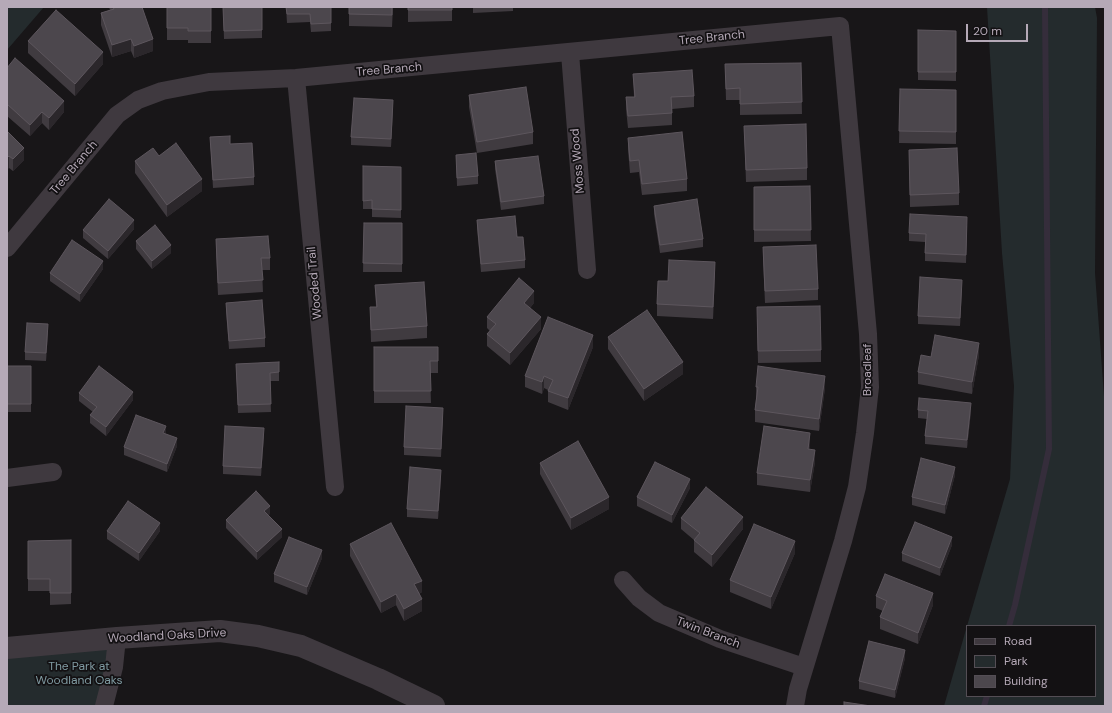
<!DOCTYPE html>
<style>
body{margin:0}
#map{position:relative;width:1112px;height:713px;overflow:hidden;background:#181618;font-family:"DM Sans",sans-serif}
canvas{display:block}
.frame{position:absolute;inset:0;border:8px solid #b5a9b7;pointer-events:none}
.legend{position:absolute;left:966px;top:625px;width:130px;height:72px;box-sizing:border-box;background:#131113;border:1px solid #544e55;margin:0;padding:5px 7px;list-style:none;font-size:12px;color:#b5a9b7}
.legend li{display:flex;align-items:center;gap:8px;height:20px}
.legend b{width:20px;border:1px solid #544e55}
.scale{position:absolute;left:966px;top:24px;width:62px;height:18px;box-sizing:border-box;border:2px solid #b5a9b7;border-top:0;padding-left:5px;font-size:12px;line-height:14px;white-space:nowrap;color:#b5a9b7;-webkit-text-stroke:3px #131113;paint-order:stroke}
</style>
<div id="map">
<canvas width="1112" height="713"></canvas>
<div class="frame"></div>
<ul class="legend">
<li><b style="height:5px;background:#3f393f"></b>Road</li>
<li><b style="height:11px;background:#242b2d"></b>Park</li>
<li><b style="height:11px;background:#4c474d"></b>Building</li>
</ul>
<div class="scale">20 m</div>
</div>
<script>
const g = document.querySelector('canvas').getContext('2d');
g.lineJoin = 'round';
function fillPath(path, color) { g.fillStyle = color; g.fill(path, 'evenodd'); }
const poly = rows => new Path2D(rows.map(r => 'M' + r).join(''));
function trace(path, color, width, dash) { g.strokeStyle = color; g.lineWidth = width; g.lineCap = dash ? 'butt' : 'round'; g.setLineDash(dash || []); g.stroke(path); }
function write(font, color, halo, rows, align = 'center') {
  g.font = font + ' "DM Sans",sans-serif'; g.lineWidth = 3.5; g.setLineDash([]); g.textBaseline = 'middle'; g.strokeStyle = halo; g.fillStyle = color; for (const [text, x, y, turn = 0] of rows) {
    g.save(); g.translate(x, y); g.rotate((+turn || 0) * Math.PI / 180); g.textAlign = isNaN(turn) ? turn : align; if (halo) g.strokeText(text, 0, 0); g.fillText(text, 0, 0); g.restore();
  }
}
const green = poly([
 [7,7,44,7,7,50],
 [987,7,1095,7,1097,18,1095,273,1105,410,1105,706,944,706,967,626,967,696,1095,696,1095,626,967,626,1010,479,1014,386,1002,253],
 [117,638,104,706,7,706,7,649]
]);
const stream = poly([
 [1009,626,1015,605,1049,449,1045,7],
 [984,706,987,696]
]);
const minor = poly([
 [570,53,587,270],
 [296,78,335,487],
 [7,248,117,115,138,100,162,91,209,82,296,78,840,26,868,334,870,387,865,433,857,487,843,541,798,689,795,706],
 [7,478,53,472],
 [623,580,639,598,659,613,720,639,804,667],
 [104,706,114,667,117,638]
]);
const tertiary = poly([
 [7,648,117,638,220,631,258,636,301,646,378,679,434,706]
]);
const wall = poly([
 [109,7,142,7,153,51,134,58,131,51,112,57,101,25,101,13,110,10],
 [167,7,211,7,211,43,188,43,188,40,167,40],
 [223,7,262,7,262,38,224,39],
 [286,7,331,7,331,31,311,32,310,22,287,23],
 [349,7,393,7,392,27,349,26],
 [408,7,452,7,452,21,408,22],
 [473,7,513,7,513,11,473,13],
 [918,30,956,31,956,81,918,80],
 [28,41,103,64,75,96,28,53],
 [801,63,802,114,740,115,740,100,726,100,725,64],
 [7,68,64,112,49,130,42,123,30,136,7,116],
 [633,74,694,96,694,107,672,109,672,125,628,128,626,109,626,97,634,97],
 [900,89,956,90,956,144,899,143],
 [469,95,533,132,533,144,477,153,469,107],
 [393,108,391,147,351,145,351,137],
 [744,126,807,168,807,180,746,182],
 [7,131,24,160,13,171,9,168],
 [210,137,230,144,254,177,254,185,213,188],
 [628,138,687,179,687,191,642,195,639,172,630,173,628,150],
 [909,150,959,193,959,205,910,207],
 [456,155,478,176,478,184,457,186],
 [135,161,202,191,167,217,135,173],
 [495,161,544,196,544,204,501,210,495,169],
 [363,166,401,167,401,218,372,217,372,209,363,209],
 [810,186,811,241,754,242,754,187],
 [654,206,703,239,703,247,660,253,654,214],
 [477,220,517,237,525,260,525,268,481,272,477,228],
 [364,223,402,223,402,272,363,272],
 [967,226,966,263,925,261,925,242,909,241,909,233],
 [134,229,108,259,83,238,83,230],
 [216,239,270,258,270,270,262,270,263,292,218,295,216,251],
 [136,241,171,253,152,269,136,249],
 [763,247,818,289,818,300,765,303,763,259],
 [103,269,80,302,50,281,50,273],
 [715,274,713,319,657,316,657,304,668,281],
 [375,285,427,326,427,338,371,342,370,307,376,307],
 [962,288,960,326,918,324,918,316],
 [226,303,265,338,265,347,229,349,226,311],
 [534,303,530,308,541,329,510,365,487,346,487,334,490,331,487,328,487,317],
 [757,319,821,350,821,362,758,363],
 [48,333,46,361,25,360,25,352],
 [608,337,683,374,644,401,608,349],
 [374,347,438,347,438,373,430,373,431,403,374,403],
 [593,347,568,410,548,402,548,390,544,388,542,394,525,387,525,376],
 [979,355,972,394,918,384,918,372,931,357],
 [279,362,279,381,270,381,271,412,238,413,236,364],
 [7,366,31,366,31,412,7,412],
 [756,387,825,388,819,431,755,422,755,410,756,399],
 [79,393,133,400,106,436,90,423,90,415,93,412,79,401],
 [918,410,971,411,967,448,925,444,925,436,927,419,918,418],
 [443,416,441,457,404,455,404,447],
 [166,434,177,446,167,472,124,455,124,447],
 [264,436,261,476,223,474,223,466],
 [810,445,809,449,815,462,810,492,757,485,757,473],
 [540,463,609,509,571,530,540,474],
 [955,475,945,514,912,505,912,497],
 [441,478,438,519,407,517,407,509],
 [690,488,672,523,637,506,637,497],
 [270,514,268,515,282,537,257,560,226,528,226,520],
 [681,518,743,529,712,567,694,552,694,540,681,529],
 [107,531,160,531,139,561,107,539],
 [71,540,71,604,50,605,50,591,28,591,28,541],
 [350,544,422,592,419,594,422,611,404,621,396,605,381,613,350,556],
 [952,545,940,576,902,561,902,553],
 [795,553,771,609,730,592,730,580],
 [322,558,307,595,274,582,274,574],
 [876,596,933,605,918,644,880,629,880,617,883,611,876,608],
 [905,658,895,698,859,689,859,681]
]);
const shadedWall = poly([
 [131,39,131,51,112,57,112,45],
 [153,39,153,51,134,58,134,46],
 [103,52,103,64,75,96,75,84],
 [393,100,393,108,391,147,391,139],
 [64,101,64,112,49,130,49,118],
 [42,112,42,123,30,136,30,125],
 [24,148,24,160,13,171,13,159],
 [9,156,9,168,7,170,7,158],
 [202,179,202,191,167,217,167,205],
 [134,220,134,229,108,259,108,251],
 [171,245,171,253,152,269,152,261],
 [103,261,103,269,80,302,80,294],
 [715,262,715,274,713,319,713,307],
 [962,280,962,288,960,326,960,318],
 [534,291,534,303,524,315,524,303],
 [541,317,541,329,510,365,510,353],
 [48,324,48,333,46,361,46,353],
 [593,335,593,347,568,410,568,398],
 [979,343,979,355,972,394,972,382],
 [683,362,683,374,644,401,644,389],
 [544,376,544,388,542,394,542,382],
 [825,376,825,388,819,431,819,419],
 [133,392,133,400,106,436,106,427],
 [971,403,971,411,967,448,967,440],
 [166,426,166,434,163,433],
 [264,428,264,436,261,476,261,468],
 [810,433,810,445,808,461,808,449],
 [177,438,177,446,167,472,167,464],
 [815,450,815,462,810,492,810,480],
 [955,467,955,475,945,514,945,505],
 [441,470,441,478,438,519,438,511],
 [690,479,690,488,672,523,672,515],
 [609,497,609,509,571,530,571,518],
 [270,506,270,514,264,519,264,511],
 [743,517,743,529,712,567,712,555],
 [160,523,160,531,139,561,139,553],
 [282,529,282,537,257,560,257,552],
 [952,537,952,545,940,576,940,568],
 [795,541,795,553,771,609,771,597],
 [322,550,322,558,307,595,307,587],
 [422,581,422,592,414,596,414,584],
 [933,593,933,605,918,644,918,633],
 [396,594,396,605,381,613,381,602],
 [422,599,422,611,404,621,404,609],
 [905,650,905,658,895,698,895,690]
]);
const building = poly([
 [113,7,142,7,153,39,134,46,131,39,112,45,101,13,114,9,113,7],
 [167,7,211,7,211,31,188,31,188,28,167,28,167,7],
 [223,7,262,7,262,30,224,31,223,7],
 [286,7,331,7,331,23,311,24,310,14,287,14,286,7],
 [349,7,392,7,392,15,349,14,349,7],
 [408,7,452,7,452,10,408,10,408,7],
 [56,10,103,52,75,84,28,41,56,10],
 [918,30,956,31,956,72,918,72,918,30],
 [15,58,64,101,49,118,42,112,30,125,7,104,7,68,15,58],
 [801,63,802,102,740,104,740,88,726,89,725,64,801,63],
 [692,70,694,96,671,97,672,113,628,116,626,97,635,97,633,74,692,70],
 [526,87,533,132,477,142,469,95,526,87],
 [900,89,956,90,956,132,899,131,900,89],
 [354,98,393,100,391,139,351,137,354,98],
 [806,124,807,168,746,170,744,126,806,124],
 [7,131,24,148,13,159,9,156,7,158,7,131],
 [682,132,687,179,642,184,639,160,630,161,628,138,682,132],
 [230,136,230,144,252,143,254,177,213,180,210,137,230,136],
 [176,143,202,179,167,205,135,161,153,148,159,156,176,143],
 [957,148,959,193,910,195,909,150,957,148],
 [476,153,478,176,457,178,456,155,476,153],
 [538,156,544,196,501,202,495,161,538,156],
 [363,166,401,167,401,210,372,209,372,200,363,201,363,166],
 [810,186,811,230,754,230,754,187,810,186],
 [109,199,134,220,108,251,83,230,109,199],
 [697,199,703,239,660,245,654,206,697,199],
 [910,214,967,217,966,255,925,253,926,234,909,233,910,214],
 [515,216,517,237,523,237,525,260,481,264,477,220,515,216],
 [364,223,402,223,402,264,363,263,364,223],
 [155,225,171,245,152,261,136,241,155,225],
 [268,236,270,258,261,258,263,280,218,283,216,239,268,236],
 [72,240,103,261,80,294,50,273,72,240],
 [816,245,818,289,765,291,763,247,816,245],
 [669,260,715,262,713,307,657,304,658,281,668,281,669,260],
 [920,277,962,280,960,318,918,316,920,277],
 [519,278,534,291,524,303,541,317,510,353,487,334,496,324,487,317,519,278],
 [424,282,427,326,371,330,370,307,377,307,375,285,424,282],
 [262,300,265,338,229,341,226,303,262,300],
 [820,306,821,350,758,351,757,307,820,306],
 [647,310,683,362,644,389,608,337,647,310],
 [548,317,593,335,568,398,548,391,553,380,544,376,542,382,525,376,548,317],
 [27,323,48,324,46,353,25,352,27,323],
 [935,335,979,343,972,382,918,372,921,355,931,357,935,335],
 [374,347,438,347,438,361,430,361,431,391,374,391,374,347],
 [279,362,279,372,270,373,271,404,238,405,236,364,279,362],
 [7,366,31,366,31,404,7,404,7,366],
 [99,366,133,392,106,427,90,415,97,407,79,393,99,366],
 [758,366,825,376,819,419,755,410,758,387,756,387,758,366],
 [919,398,971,403,967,440,925,436,928,411,918,410,919,398],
 [406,406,443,408,441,449,404,447,406,406],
 [136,415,166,426,163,433,177,438,167,464,124,447,136,415],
 [225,426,264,428,261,468,223,466,225,426],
 [764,426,810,433,808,449,815,450,810,480,757,473,764,426],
 [578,441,609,497,571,518,540,463,578,441],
 [921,458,955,467,945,505,912,497,921,458],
 [655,462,690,479,672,515,637,497,655,462],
 [410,467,441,470,438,511,407,509,410,467],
 [706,487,743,517,712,555,694,540,700,533,681,518,706,487],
 [256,491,270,506,264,511,282,529,257,552,226,520,256,491],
 [128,501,160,523,139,553,107,531,128,501],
 [915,522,952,537,940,568,902,553,915,522],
 [391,523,422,581,414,584,422,599,404,609,396,594,381,602,350,544,391,523],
 [754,524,795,541,771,597,730,580,754,524],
 [289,537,322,550,307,587,274,574,289,537],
 [71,540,71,593,50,593,50,579,28,579,28,541,71,540],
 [885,574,933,593,918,633,880,617,887,601,876,596,885,574],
 [869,641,905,650,895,690,859,681,869,641],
 [844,702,871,706,844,706,844,702]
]);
const streetNames = [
 ["Tree Branch",712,38,-6],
 ["Tree Branch",389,70,-5],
 ["Moss Wood",578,161,-95],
 ["Tree Branch",74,168,-50],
 ["Wooded Trail",315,283,-95],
 ["Broadleaf",868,370,-90],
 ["Twin Branch",708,633,21],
 ["Woodland Oaks Drive",167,636,-3]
];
const parkNames = [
 ["The Park at",79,667],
 ["Woodland Oaks",79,681]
];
fillPath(green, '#242b2d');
trace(stream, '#352d3b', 6);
trace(minor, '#3f393f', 18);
trace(tertiary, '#3f393f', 22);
fillPath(wall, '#403b40');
fillPath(shadedWall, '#2b272b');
fillPath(building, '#4c474d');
trace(building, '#5d565d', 1);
write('12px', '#b5a9b7', '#131113', streetNames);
write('12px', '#809ba2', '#131113', parkNames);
</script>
